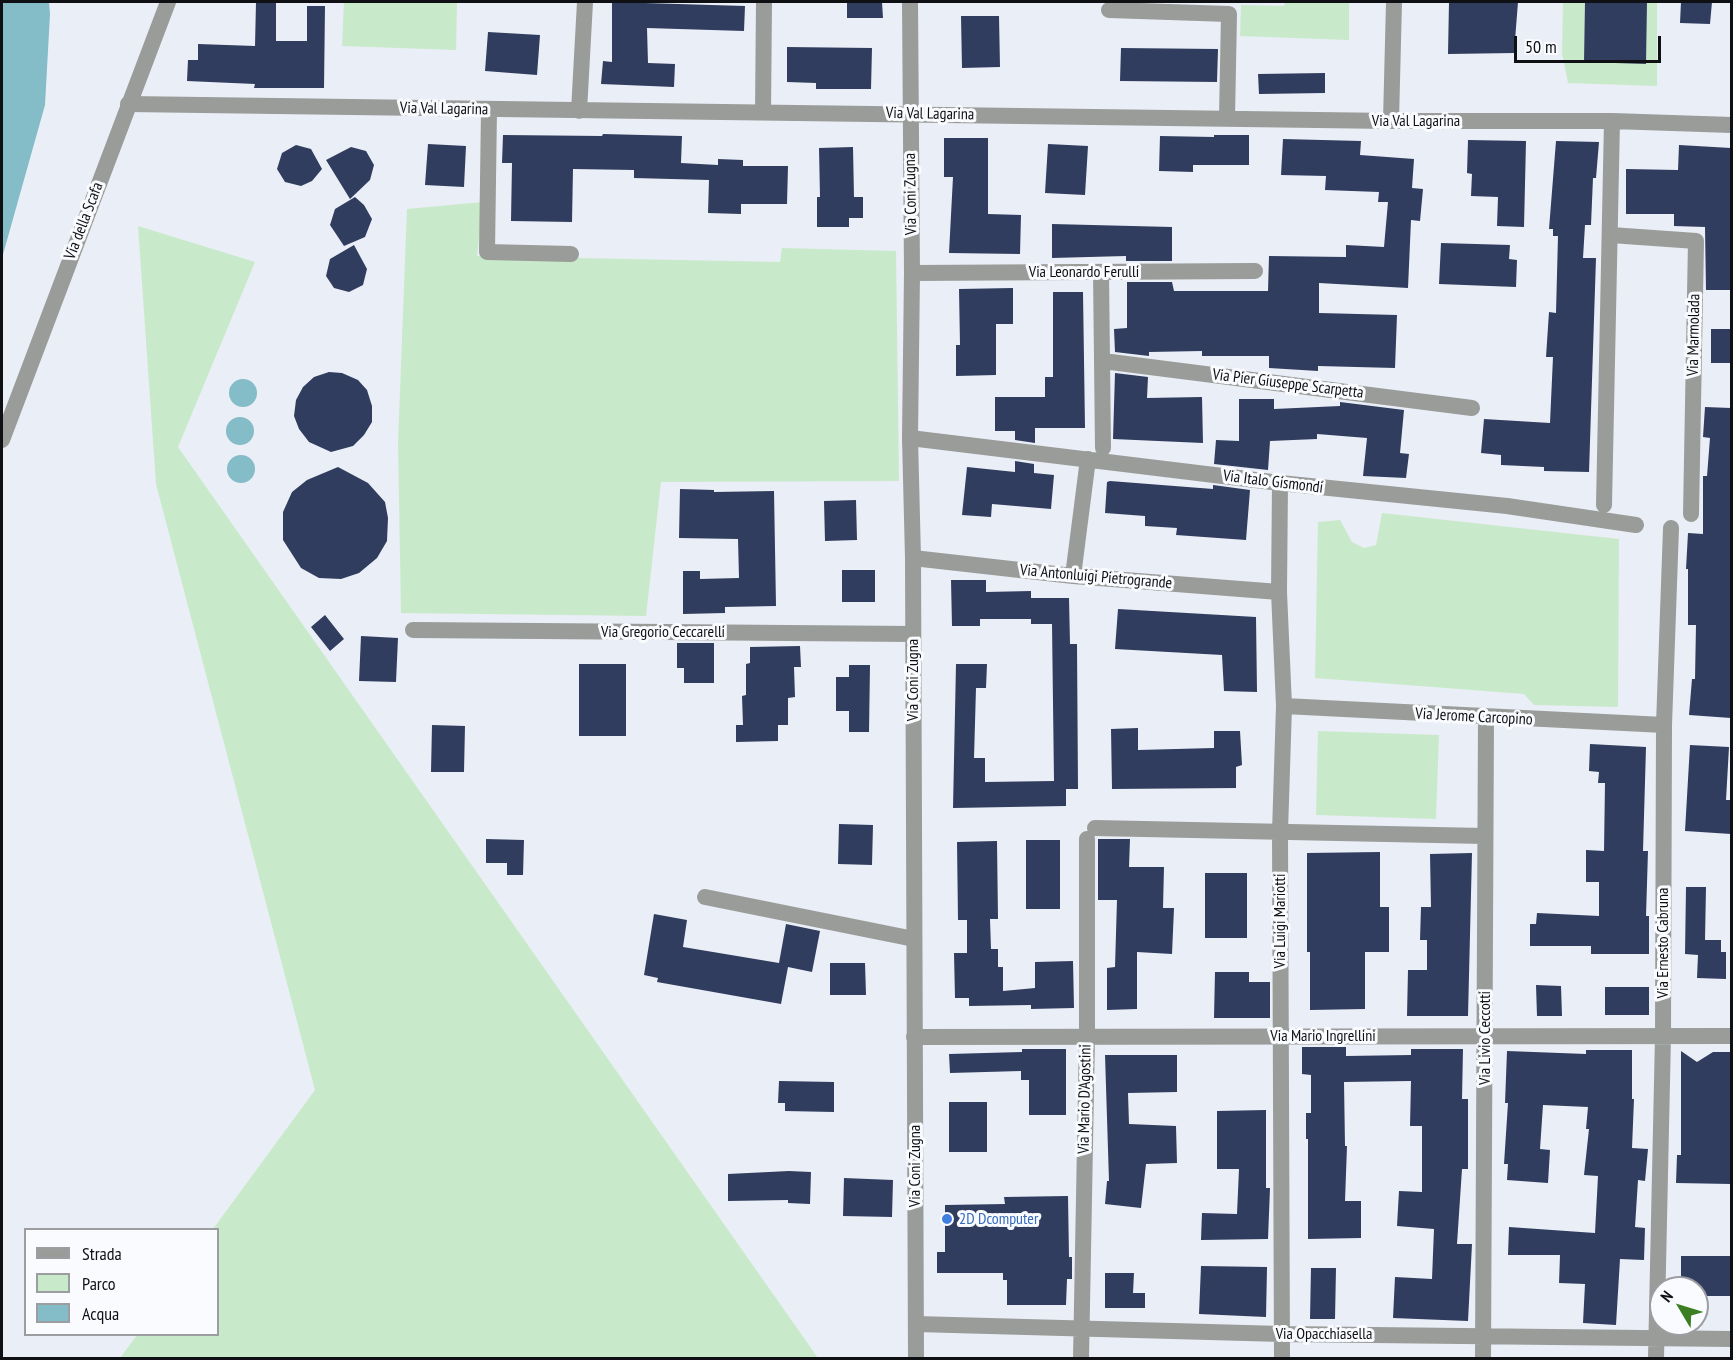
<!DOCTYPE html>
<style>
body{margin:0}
#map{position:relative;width:1733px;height:1360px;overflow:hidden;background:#eaeef7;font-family:"PT Sans Narrow",sans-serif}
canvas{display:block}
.frame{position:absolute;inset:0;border:3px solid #0f1013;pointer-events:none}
.legend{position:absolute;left:24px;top:1228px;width:195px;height:108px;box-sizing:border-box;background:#f9fbff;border:2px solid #9b9da1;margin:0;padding:8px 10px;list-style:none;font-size:18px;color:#0f1013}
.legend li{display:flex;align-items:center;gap:12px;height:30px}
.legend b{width:30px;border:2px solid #9b9da1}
.north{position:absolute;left:1649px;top:1276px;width:60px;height:60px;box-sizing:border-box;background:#f9fbff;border:2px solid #9b9da1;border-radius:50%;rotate:308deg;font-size:16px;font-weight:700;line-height:24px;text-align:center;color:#0f1013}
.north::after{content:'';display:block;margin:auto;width:21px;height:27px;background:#3b7f22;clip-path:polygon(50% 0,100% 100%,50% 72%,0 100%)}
.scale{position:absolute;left:1514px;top:36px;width:147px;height:27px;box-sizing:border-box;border:3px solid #0f1013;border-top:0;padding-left:8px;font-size:18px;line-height:21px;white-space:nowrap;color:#0f1013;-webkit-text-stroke:4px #f9fbff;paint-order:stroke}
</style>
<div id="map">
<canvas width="1733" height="1360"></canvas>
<div class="frame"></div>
<ul class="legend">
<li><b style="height:8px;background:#999c98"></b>Strada</li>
<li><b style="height:16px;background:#c9eaca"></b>Parco</li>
<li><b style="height:16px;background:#84bcc7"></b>Acqua</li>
</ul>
<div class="north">N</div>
<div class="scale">50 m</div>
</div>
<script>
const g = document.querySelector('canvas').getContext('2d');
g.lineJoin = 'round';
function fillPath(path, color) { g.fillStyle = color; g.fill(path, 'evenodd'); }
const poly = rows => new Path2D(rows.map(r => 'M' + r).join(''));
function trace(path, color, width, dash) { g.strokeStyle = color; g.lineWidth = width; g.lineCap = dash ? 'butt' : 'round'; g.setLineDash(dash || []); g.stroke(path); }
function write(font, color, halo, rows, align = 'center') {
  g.font = font + ' "PT Sans Narrow",sans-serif'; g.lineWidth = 6; g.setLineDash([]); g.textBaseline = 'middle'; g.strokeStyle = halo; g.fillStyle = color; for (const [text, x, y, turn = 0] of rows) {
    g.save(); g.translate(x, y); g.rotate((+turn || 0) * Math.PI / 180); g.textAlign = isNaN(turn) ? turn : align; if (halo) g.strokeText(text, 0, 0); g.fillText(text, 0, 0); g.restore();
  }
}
const green = poly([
 [344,2,457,2,456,50,342,46],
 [1285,2,1349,2,1349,40,1240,36,1241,5,1284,6],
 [1563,2,1657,2,1657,86,1568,83,1562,53],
 [483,202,477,256,780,262,782,248,896,251,899,481,661,482,646,616,401,613,398,443,407,209],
 [138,226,255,262,178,447,818,1358,120,1358,137,1335,218,1334,218,1230,213,1229,315,1090,156,484],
 [1382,513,1619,539,1618,707,1534,705,1524,694,1315,678,1318,522,1340,520,1352,542,1364,548,1376,545],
 [1318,731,1439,735,1436,819,1316,815]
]);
const water = poly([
 [2,2,49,2,50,14,45,105,2,258],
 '229 393a14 14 0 1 1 28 0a14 14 0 1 1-28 0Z',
 '226 431a14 14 0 1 1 28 0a14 14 0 1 1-28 0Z',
 '227 469a14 14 0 1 1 28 0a14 14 0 1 1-28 0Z'
]);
const building = poly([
 [256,2,276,2,276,41,307,41,307,6,325,6,324,88,254,88,255,84,187,81,188,60,198,60,198,44,255,46],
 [612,2,745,6,744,31,647,28,648,63,675,64,674,87,601,84,603,61,612,62],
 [847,2,882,2,883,18,847,18],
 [1449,2,1518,2,1514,53,1448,54],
 [1585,2,1647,2,1646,64,1584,62],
 [1681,2,1712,2,1710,24,1680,23],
 [961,16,999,16,1000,67,962,68],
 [488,32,540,35,537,75,485,71],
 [787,47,872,48,871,89,816,89,816,83,787,82],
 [1121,48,1218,49,1217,82,1120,81],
 [1325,73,1325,93,1259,94,1258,74],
 [603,134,682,136,681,163,718,165,718,159,743,160,743,166,788,166,787,204,741,204,741,214,708,213,709,180,634,178,634,170,573,169,572,222,511,221,512,163,502,163,503,135,602,136],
 [1214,135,1249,135,1249,165,1193,165,1193,172,1159,171,1160,136,1214,137],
 [944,138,988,138,988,214,1021,215,1020,254,949,253,953,177,944,177],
 [1283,139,1361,141,1360,155,1414,159,1412,188,1423,189,1420,221,1411,220,1408,288,1319,283,1319,313,1397,315,1395,368,1318,366,1318,371,1269,368,1269,356,1202,356,1202,351,1149,352,1149,356,1115,352,1114,329,1127,328,1127,282,1172,282,1174,291,1268,291,1269,256,1346,257,1346,245,1384,247,1388,202,1378,202,1379,192,1325,190,1326,176,1281,175],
 [1468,140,1526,141,1524,227,1497,226,1498,197,1471,196,1472,174,1467,173],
 [1556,141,1599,142,1596,178,1593,178,1591,225,1585,225,1583,258,1596,258,1589,472,1544,471,1544,467,1501,465,1501,455,1481,453,1484,419,1550,423,1553,357,1546,357,1549,312,1556,313,1558,236,1553,236,1553,229,1549,229],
 [428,144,466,146,464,187,425,185],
 [1048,144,1088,146,1085,195,1045,193],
 [296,145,311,149,322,169,312,181,301,186,285,182,277,169,282,153],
 [1679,145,1731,148,1731,290,1706,290,1705,227,1674,226,1674,214,1626,214,1626,169,1678,170],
 [351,147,366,151,374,165,370,180,350,199,326,160],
 [853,147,854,197,863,197,863,218,849,218,849,227,817,227,817,197,820,197,819,148],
 [355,197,364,205,372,219,365,237,344,246,330,225,335,209],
 [1052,224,1172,227,1172,261,1126,261,1126,256,1052,258],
 [1441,243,1510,245,1509,259,1517,260,1516,287,1439,284],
 [354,245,367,269,363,285,349,292,334,288,326,276,330,259],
 [1013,288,1013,324,996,324,996,375,956,376,956,345,960,345,959,289],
 [1053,292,1083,292,1085,428,1035,428,1035,443,1015,440,1015,431,995,431,995,397,1045,397,1045,377,1053,377],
 [1711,329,1731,329,1731,363,1711,363],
 [329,372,342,373,358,380,367,390,372,406,372,422,364,435,353,446,331,452,309,442,299,429,294,416,296,400,303,387,314,377],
 [1115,373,1148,377,1147,398,1202,397,1203,443,1113,439],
 [1239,399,1274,399,1274,409,1340,406,1340,402,1404,410,1400,453,1409,454,1406,478,1363,476,1367,438,1317,434,1317,439,1270,441,1268,470,1214,464,1216,440,1239,441],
 [1705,407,1731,408,1731,718,1689,715,1692,679,1695,679,1696,625,1688,625,1688,569,1686,569,1688,533,1703,534,1703,476,1707,476,1710,438,1703,437],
 [1015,461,1034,464,1034,473,1054,475,1051,509,992,504,991,517,962,515,967,467,1015,472],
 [338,467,368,483,385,502,388,518,387,541,377,558,359,573,341,579,319,578,301,568,283,540,283,512,292,492,307,480],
 [1110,481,1213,489,1213,485,1250,490,1246,540,1176,535,1177,528,1145,526,1145,516,1105,513,1107,482],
 [680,489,714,490,714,492,774,491,776,606,725,607,725,613,683,614,683,571,700,571,700,579,739,578,738,539,679,538],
 [856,500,857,540,825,541,824,501],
 [842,570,875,570,875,602,842,602],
 [951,580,986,580,986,592,1031,591,1031,598,1069,598,1070,644,1077,644,1078,789,1066,789,1066,806,953,808,956,664,987,664,986,688,976,688,974,758,985,758,985,782,1054,781,1052,624,1031,624,1031,619,980,619,980,626,952,626],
 [1118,609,1256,617,1257,692,1224,691,1222,655,1115,649],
 [325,615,344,639,330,651,311,627],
 [361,636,398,638,396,682,359,681],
 [677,643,714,643,714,683,684,683,684,668,677,668],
 [800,646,801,667,794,667,795,697,788,698,788,725,778,725,778,741,736,742,736,725,743,725,742,696,746,695,746,664,750,663,750,647],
 [579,664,626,664,626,736,579,736],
 [849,665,870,665,869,732,849,732,849,711,836,711,836,677,849,677],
 [432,725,465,726,464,772,431,772],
 [1138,728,1138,750,1214,748,1214,731,1240,731,1242,765,1236,767,1236,788,1112,789,1111,729],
 [1590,744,1646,747,1643,851,1648,851,1646,916,1649,916,1649,954,1591,954,1591,946,1530,946,1530,924,1536,924,1537,913,1599,916,1599,882,1586,882,1586,850,1604,851,1605,783,1598,783,1599,772,1589,771],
 [1690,745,1729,747,1726,800,1731,800,1731,834,1685,831],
 [839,824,873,825,872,865,838,864],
 [486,839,524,840,523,875,507,875,507,863,486,863],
 [1098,839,1130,839,1129,867,1164,867,1163,908,1174,908,1172,954,1137,952,1137,1009,1107,1010,1107,968,1115,967,1117,900,1098,900],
 [1026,840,1060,840,1060,909,1026,909],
 [997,841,998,919,990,919,991,949,998,949,998,967,1003,967,1003,991,1035,988,1035,962,1073,961,1074,1008,1031,1009,1031,1005,969,1006,969,998,955,998,954,953,967,953,967,920,958,920,957,842],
 [1380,852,1380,907,1389,907,1389,952,1365,952,1365,1009,1310,1010,1310,952,1307,952,1307,853],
 [1472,853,1468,1016,1407,1016,1408,970,1427,970,1427,940,1420,940,1421,907,1431,907,1430,854],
 [1205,873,1247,873,1247,938,1205,938],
 [1686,887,1706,887,1705,940,1721,940,1721,952,1726,952,1726,979,1697,978,1698,955,1685,954],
 [654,914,687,920,683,947,779,963,786,924,820,931,812,972,788,967,781,1004,657,982,658,978,644,975],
 [830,963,865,963,866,995,830,995],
 [1215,972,1249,972,1249,982,1270,982,1270,1018,1214,1018],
 [1536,985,1561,986,1562,1016,1537,1016],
 [1605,987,1649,987,1649,1015,1605,1015],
 [1302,1047,1346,1047,1346,1056,1411,1055,1411,1049,1463,1049,1462,1099,1468,1099,1468,1169,1462,1169,1457,1244,1472,1244,1468,1321,1393,1318,1395,1277,1432,1279,1434,1229,1397,1226,1399,1191,1422,1192,1422,1126,1410,1126,1411,1081,1344,1082,1345,1146,1347,1146,1345,1201,1361,1201,1361,1238,1308,1239,1308,1139,1306,1139,1306,1113,1311,1113,1311,1075,1302,1074],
 [1022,1049,1066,1049,1066,1115,1029,1115,1029,1080,1021,1080,1021,1071,950,1073,949,1054,1022,1052],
 [1586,1050,1632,1050,1632,1099,1634,1099,1632,1148,1648,1149,1645,1181,1638,1180,1635,1227,1645,1228,1644,1260,1620,1259,1616,1325,1583,1323,1585,1284,1559,1283,1560,1255,1508,1255,1509,1227,1595,1233,1598,1176,1584,1175,1589,1129,1586,1129,1588,1107,1543,1105,1540,1149,1550,1150,1548,1183,1507,1180,1508,1164,1504,1164,1508,1103,1505,1103,1507,1051,1586,1054],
 [1681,1051,1697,1062,1713,1052,1731,1052,1731,1184,1676,1183,1677,1155,1681,1155],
 [1105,1055,1177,1055,1177,1092,1128,1093,1129,1124,1176,1126,1177,1163,1146,1164,1141,1208,1105,1204,1107,1181,1109,1181],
 [779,1081,834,1082,834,1112,785,1111,785,1103,778,1103],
 [949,1102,987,1102,987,1152,949,1152],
 [1266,1110,1266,1188,1270,1188,1268,1239,1201,1240,1202,1213,1237,1214,1239,1169,1217,1169,1217,1111],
 [789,1171,811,1172,810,1204,788,1203,788,1200,728,1201,728,1174],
 [844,1178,893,1180,892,1217,843,1216],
 [1068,1196,1069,1257,1072,1257,1072,1279,1067,1279,1066,1305,1007,1305,1007,1280,1003,1280,1003,1273,937,1273,937,1252,945,1252,945,1205,1005,1204,1004,1197],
 [1681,1256,1731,1256,1730,1296,1697,1296,1697,1288,1681,1288],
 [1201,1266,1267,1267,1266,1317,1199,1314],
 [1311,1268,1336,1268,1335,1319,1310,1319],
 [1105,1273,1134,1273,1133,1293,1145,1293,1145,1308,1105,1308]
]);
const minor = poly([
 [1109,10,1229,14,1227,118],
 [128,104,1391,121,1612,121,1732,125],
 [489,109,487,252,571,254],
 [579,111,585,2],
 [763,112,764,2],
 [1391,121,1394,2],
 [1611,235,1696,241,1691,514],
 [1101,272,1103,448],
 [912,273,1255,271],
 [1103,361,1472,408],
 [910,438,1280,483,1507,506,1636,525],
 [1280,483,1279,592,1284,706,1280,832,1282,1358],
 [1604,505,1612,121],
 [913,558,1073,576,1279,592],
 [1073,576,1088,459],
 [413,630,913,634],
 [1284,706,1664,725],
 [1095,828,1484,836],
 [705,897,914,939],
 [914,1037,1732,1036],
 [916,1324,1282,1334,1732,1339],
 [1081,1358,1087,1037,1087,839],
 [1483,1358,1486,718],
 [1656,1358,1663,1036,1664,725,1671,528]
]);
const tertiary = poly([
 [910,2,912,273,910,438,913,558,916,1358],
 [2,440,168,2]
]);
const markers = [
 [947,1219,6,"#3f7fe0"]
];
const streetNames = [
 ["Via Val Lagarina",444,109,1],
 ["Via Val Lagarina",930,114,1],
 ["Via Val Lagarina",1416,121],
 ["Via Coni Zugna",911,194,-91],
 ["Via della Scafa",84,221,-69],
 ["Via Leonardo Ferulli",1084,272],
 ["Via Marmolada",1694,335,-89],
 ["Via Pier Giuseppe Scarpetta",1288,384,7],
 ["Via Italo Gismondi",1273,482,7],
 ["Via Antonluigi Pietrogrande",1096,577,5],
 ["Via Gregorio Ceccarelli",663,632],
 ["Via Coni Zugna",913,680,-90],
 ["Via Jerome Carcopino",1474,717,3],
 ["Via Luigi Mariotti",1280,921,-90],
 ["Via Ernesto Cabruna",1663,943,-90],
 ["Via Mario Ingrellini",1323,1036],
 ["Via Livio Ceccotti",1485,1038,-90],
 ["Via Mario D'Agostini",1085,1099,-89],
 ["Via Coni Zugna",915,1166,-90],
 ["Via Opacchiasella",1324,1334]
];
const shopNames = [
 ["2D Dcomputer",959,1219]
];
fillPath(green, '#c9eaca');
fillPath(water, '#84bcc7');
fillPath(building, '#313d5e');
trace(minor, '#999c98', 16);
trace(tertiary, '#999c98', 16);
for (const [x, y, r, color] of markers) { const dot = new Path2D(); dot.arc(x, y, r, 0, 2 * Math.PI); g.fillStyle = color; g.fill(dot); trace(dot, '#f9fbff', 2); }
write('16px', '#0f1013', '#f9fbff', streetNames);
write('16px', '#366cbe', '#f9fbff', shopNames, 'left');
</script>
